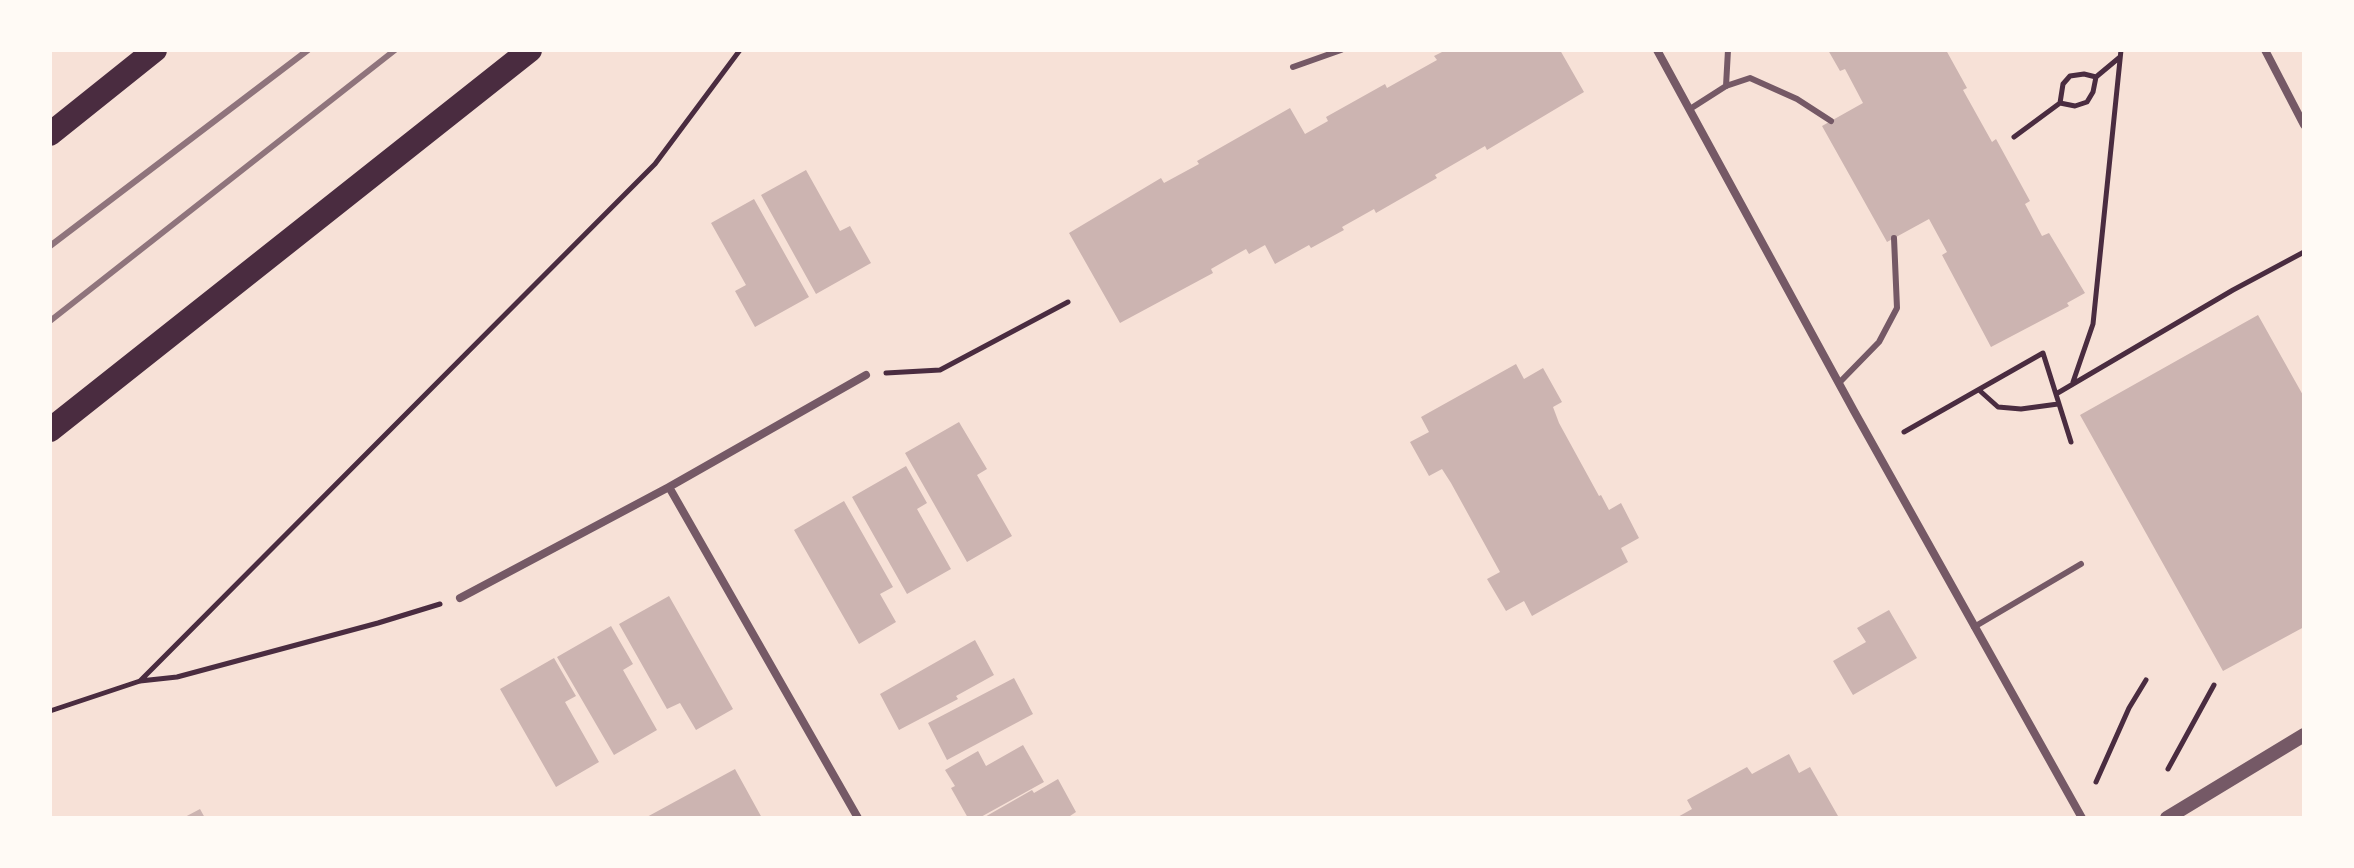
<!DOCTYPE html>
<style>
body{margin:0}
#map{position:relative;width:2354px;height:868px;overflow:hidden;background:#f7e1d7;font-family:"Source Sans 3",sans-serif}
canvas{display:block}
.frame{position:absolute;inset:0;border:52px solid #fffaf5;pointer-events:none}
</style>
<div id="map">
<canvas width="2354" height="868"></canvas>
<div class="frame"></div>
</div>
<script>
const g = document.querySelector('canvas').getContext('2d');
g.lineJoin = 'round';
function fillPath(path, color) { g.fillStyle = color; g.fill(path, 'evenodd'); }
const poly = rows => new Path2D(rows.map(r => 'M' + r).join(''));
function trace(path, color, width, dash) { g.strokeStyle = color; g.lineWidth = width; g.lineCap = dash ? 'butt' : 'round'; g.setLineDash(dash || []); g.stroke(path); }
const building = poly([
 [1446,50,1560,50,1584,92,1487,150,1485,146,1435,175,1437,178,1376,213,1374,209,1342,227,1344,230,1311,248,1309,245,1275,264,1265,245,1249,254,1246,249,1211,269,1213,273,1120,323,1069,233,1161,178,1164,183,1199,164,1197,161,1290,108,1305,134,1328,121,1326,117,1385,84,1387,88,1437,60,1434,56],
 [1828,50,1946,50,1967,88,1963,90,1992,142,1996,139,2030,201,2025,204,2042,236,2049,233,2085,293,2067,303,2069,306,1991,347,1942,255,1947,252,1929,219,1887,242,1822,126,1863,103,1845,69,1840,71],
 [806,170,840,231,850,226,871,263,816,294,761,195],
 [754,199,809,297,755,327,735,291,746,285,711,223],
 [2258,315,2304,397,2304,627,2223,671,2080,415],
 [1516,364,1524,379,1543,368,1562,402,1553,407,1559,423,1599,496,1601,495,1609,510,1621,503,1639,538,1621,548,1628,562,1532,616,1524,601,1506,611,1487,579,1500,572,1451,483,1442,469,1429,476,1410,442,1429,432,1421,417],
 [959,422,987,469,977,475,1012,536,967,562,905,453],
 [906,466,927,503,917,509,951,569,907,594,852,497],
 [844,501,893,587,880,594,896,622,859,644,794,530],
 [669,596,733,709,696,730,680,703,667,709,619,624],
 [1889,610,1917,658,1853,695,1833,661,1866,642,1857,628],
 [611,626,633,664,623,670,657,730,614,755,557,657],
 [975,640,994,675,956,696,958,699,899,730,880,694],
 [554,658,576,696,565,702,599,762,556,787,500,689],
 [1014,678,1033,714,947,760,928,723],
 [1023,745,1044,782,979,818,968,818,951,788,955,786,945,770,978,751,986,766],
 [1789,754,1799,773,1810,767,1838,816,1833,818,1676,818,1692,809,1687,800,1747,767,1752,774],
 [735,769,762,818,645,818],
 [1058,779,1076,812,1070,816,1072,818,983,818,1032,790,1034,793],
 [200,809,205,818,183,818]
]);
const path = poly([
 [2060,103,2075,106,2087,102,2093,92,2096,77,2120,57],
 [2014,137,2060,103,2063,84,2070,76,2084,74,2096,77],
 [886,373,940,370,1068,302],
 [2073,382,2093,324,2121,50],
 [1979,390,1998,407,2021,409,2058,404],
 [2056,394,2233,290,2304,252],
 [1904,432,2043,353,2071,442],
 [140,681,655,164,740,50],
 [50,711,140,681,177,677,378,623,440,604],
 [2168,769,2214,685],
 [2096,782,2129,708,2146,680]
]);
const service = poly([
 [1293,67,1341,50],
 [1726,86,1728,50],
 [1690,109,1726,86,1750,78,1797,99,1831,121],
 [1839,383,1879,342,1897,308,1894,238],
 [1974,627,2081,564]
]);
const minor = poly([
 [1657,50,1854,411,2082,818],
 [2265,50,2304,125],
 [669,487,858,818],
 [460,598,669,487,866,375]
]);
const tertiary = poly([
 [2167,818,2304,735]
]);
const motorway = poly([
 [50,134,155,50],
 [50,430,530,50]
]);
const rail = poly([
 [50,246,308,50],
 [50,321,395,50]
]);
fillPath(building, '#ccb4b1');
trace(path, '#4a2c40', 5);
trace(service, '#755966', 6);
trace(minor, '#755966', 8);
trace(tertiary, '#755966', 14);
trace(motorway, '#4a2c40', 24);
trace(rail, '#8f747c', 6);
</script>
